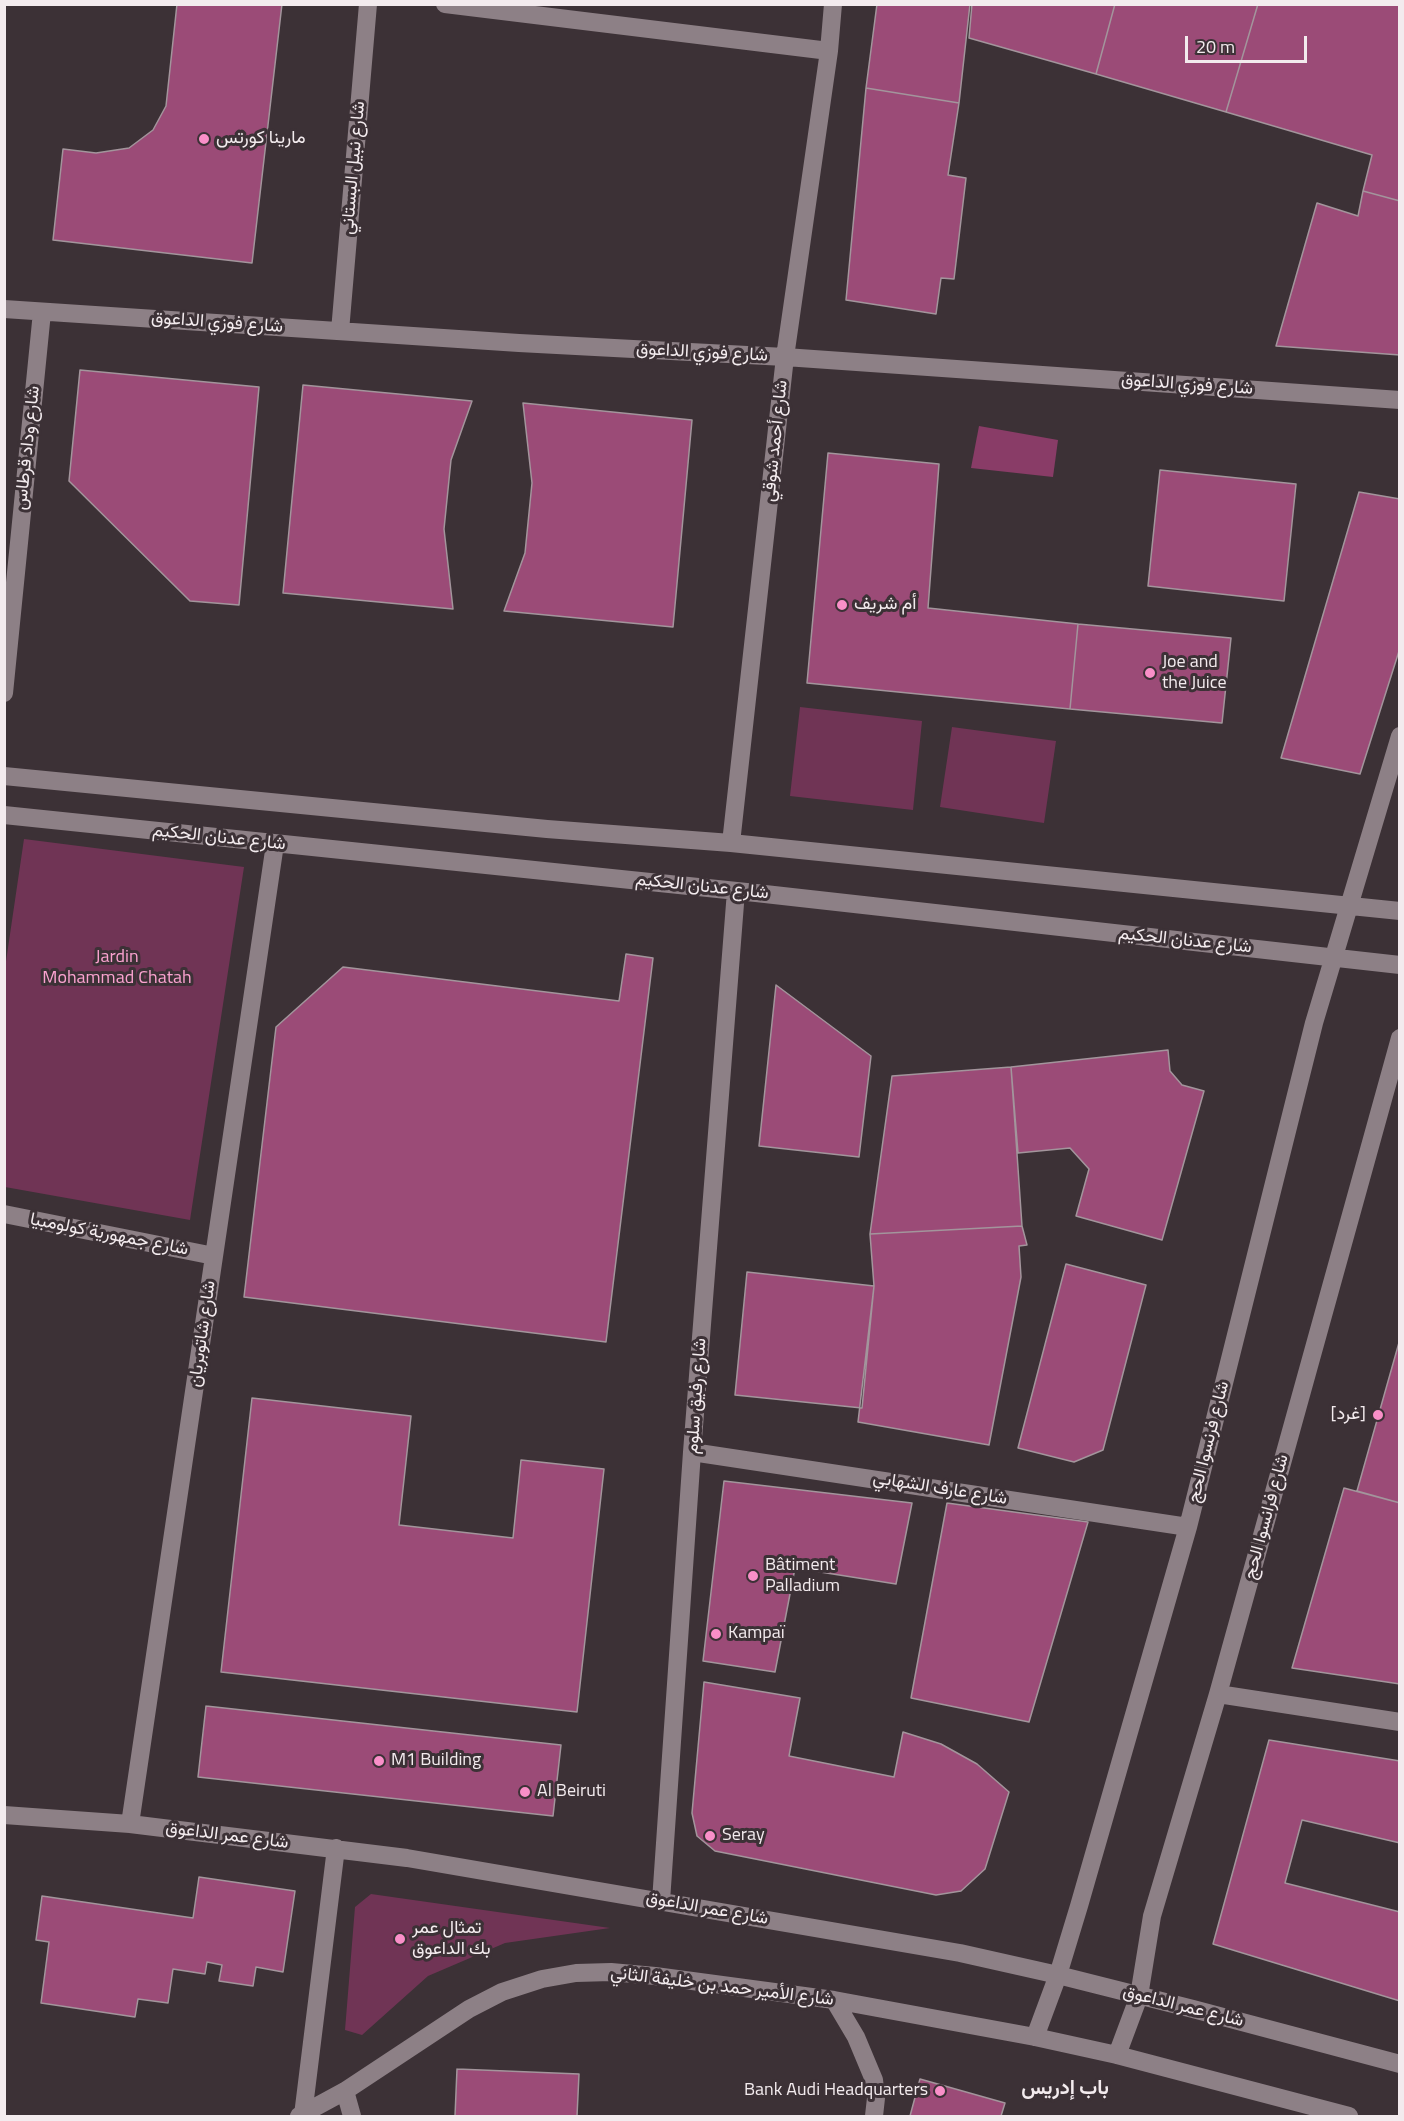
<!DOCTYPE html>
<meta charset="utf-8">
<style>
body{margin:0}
#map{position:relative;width:1404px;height:2121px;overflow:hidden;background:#3c3136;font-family:"Titillium Web",sans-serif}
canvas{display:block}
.frame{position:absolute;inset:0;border:6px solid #f3ebee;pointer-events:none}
.scale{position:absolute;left:1185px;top:36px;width:122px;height:27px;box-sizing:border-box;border:3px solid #f3ebee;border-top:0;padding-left:8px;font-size:18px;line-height:21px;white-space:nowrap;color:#f3ebee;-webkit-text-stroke:4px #3c3136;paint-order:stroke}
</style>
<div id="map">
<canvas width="1404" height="2121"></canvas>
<div class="frame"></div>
<div class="scale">20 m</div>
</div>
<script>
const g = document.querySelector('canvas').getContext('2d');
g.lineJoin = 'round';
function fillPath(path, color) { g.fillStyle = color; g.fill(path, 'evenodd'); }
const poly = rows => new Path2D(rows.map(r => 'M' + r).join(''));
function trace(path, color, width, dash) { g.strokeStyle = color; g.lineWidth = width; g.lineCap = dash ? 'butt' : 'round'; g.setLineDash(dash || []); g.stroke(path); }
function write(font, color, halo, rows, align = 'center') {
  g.font = font + ' "Titillium Web",Vazirmatn,sans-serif'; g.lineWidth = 6; g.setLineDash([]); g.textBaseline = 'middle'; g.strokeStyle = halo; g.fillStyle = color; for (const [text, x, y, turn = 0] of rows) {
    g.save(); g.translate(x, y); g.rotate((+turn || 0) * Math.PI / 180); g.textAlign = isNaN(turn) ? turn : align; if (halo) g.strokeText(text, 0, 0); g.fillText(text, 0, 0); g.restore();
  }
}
const green = poly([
 [800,707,922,721,913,810,790,796],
 [952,727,1056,741,1044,823,940,807],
 [24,839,244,867,190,1220,5,1187,4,975],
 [371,1894,610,1928,505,1943,428,1976,362,2035,345,2030,355,1907]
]);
const forest = poly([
 [979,426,1058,440,1053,477,971,468]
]);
const building = poly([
 [177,4,282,4,252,263,53,240,63,149,96,153,129,148,153,130,166,106,177,4],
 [877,4,970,4,959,103,866,88,877,4],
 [972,4,1115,4,1096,74,969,38,972,4],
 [1115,4,1258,4,1226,112,1096,74,1115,4],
 [1258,4,1400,4,1400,201,1363,191,1372,155,1226,112,1258,4],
 [866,88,959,103,948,175,966,178,954,279,941,278,936,314,846,300,866,88],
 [1363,191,1400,201,1400,355,1276,346,1317,203,1358,216,1363,191],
 [80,370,259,387,239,605,190,601,69,481,80,370],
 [303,385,472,401,451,460,444,529,453,609,283,593,303,385],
 [523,403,692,420,673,627,504,611,525,553,532,483,523,403],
 [828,453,939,464,928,608,1078,624,1070,709,807,683,828,453],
 [1160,470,1296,484,1284,601,1148,586,1160,470],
 [1359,492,1400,499,1400,648,1360,774,1281,758,1359,492],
 [1078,624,1231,638,1222,723,1070,709,1078,624],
 [626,954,653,958,606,1342,244,1297,276,1027,343,967,619,1001,626,954],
 [776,985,871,1056,859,1157,759,1146,776,985],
 [1168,1050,1170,1071,1182,1085,1204,1091,1162,1240,1076,1216,1089,1169,1070,1148,1018,1153,1011,1067,1168,1050],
 [1011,1067,1022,1226,870,1234,892,1076,1011,1067],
 [1022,1226,1027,1245,1019,1246,1021,1277,989,1445,858,1422,874,1286,870,1234,1022,1226],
 [1066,1264,1146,1285,1103,1450,1074,1462,1018,1448,1066,1264],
 [747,1272,874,1286,862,1408,735,1395,747,1272],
 [1400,1339,1400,1503,1357,1491,1400,1339],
 [252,1398,411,1416,399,1525,513,1538,521,1460,604,1469,577,1712,221,1672,252,1398],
 [724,1481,912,1503,896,1584,795,1568,775,1672,703,1661,724,1481],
 [1344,1488,1400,1503,1400,1684,1292,1668,1344,1488],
 [947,1503,1088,1522,1029,1722,911,1698,947,1503],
 [704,1682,800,1698,789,1756,894,1777,903,1732,941,1744,977,1764,1009,1792,985,1869,961,1891,936,1895,715,1851,697,1836,692,1813,704,1682],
 [206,1706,561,1745,553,1816,198,1777,206,1706],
 [1269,1740,1400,1761,1400,1843,1302,1820,1285,1883,1400,1912,1400,2001,1213,1944,1269,1740],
 [199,1877,295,1891,283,1972,256,1967,253,1986,219,1981,222,1965,207,1962,205,1974,173,1969,168,2003,138,1999,135,2017,41,2003,49,1942,36,1940,42,1896,193,1918,199,1877],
 [457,2069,579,2074,577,2116,455,2116,457,2069],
 [920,2079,1005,2103,1001,2116,910,2116,920,2079]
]);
const minor = poly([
 [445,4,829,51],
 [4,309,519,343,785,357,1400,400],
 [340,331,368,4],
 [4,693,42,312],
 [4,776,547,829,731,843,1400,911],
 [4,815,756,893,1400,965],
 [731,843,785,357,829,51,833,4],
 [4,1214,214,1256],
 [692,1452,1188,1527],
 [1218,1694,1400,1722],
 [4,1815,130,1824,407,1858,960,1953,1058,1975,1193,2009,1400,2064],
 [130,1824,275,844],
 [661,1901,692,1452,736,891],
 [834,2000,856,2037,874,2080,876,2098,874,2116],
 [1035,2037,1058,1975,1079,1906,1188,1527,1314,1023,1400,736],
 [1117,2055,1139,1996,1152,1916,1218,1694,1400,1038],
 [345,2091,352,2116],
 [303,2115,336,1848],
 [299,2116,345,2091,469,2009,502,1992,542,1979,576,1973,611,1972,655,1976,834,2000,1035,2037,1117,2055,1349,2116]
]);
const markers = [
 [204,139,6,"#f98fc8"],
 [842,605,6,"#f98fc8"],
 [1150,673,6,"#f98fc8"],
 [1378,1415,6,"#f98fc8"],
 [753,1576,6,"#f98fc8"],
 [716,1634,6,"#f98fc8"],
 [379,1761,6,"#f98fc8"],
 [525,1792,6,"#f98fc8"],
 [710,1836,6,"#f98fc8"],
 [400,1939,6,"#f98fc8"],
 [940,2091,6,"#f98fc8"]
];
const poiNames = [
 ["مارينا كورتس",216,139],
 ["أم شريف",854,605],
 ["Joe and",1162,663],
 ["the Juice",1162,684],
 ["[غرد]",1366,1415,"right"],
 ["Bâtiment",765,1566],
 ["Palladium",765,1587],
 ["Kampaï",728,1634],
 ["M1 Building",391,1761],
 ["Al Beiruti",537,1792],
 ["Seray",722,1836],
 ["تمثال عمر",412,1929],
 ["بك الداعوق",412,1950],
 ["Bank Audi Headquarters",928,2091,"right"]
];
const streetNames = [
 ["شارع نبيل البستاني",354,168,-85],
 ["شارع فوزي الداعوق",217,323,4],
 ["شارع فوزي الداعوق",702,353,3],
 ["شارع فوزي الداعوق",1187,385,4],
 ["شارع أحمد شوقي",776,441,-84],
 ["شارع وداد قرطاس",28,448,-84],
 ["شارع عدنان الحكيم",219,838,6],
 ["شارع عدنان الحكيم",702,887,6],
 ["شارع عدنان الحكيم",1185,941,6],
 ["شارع جمهورية كولومبيا",109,1235,11],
 ["شارع شاتوبريان",203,1334,-82],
 ["شارع رفيق سلوم",697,1396,-86],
 ["شارع فرنسوا الحج",1209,1442,-76],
 ["شارع عارف الشهابي",940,1489,9],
 ["شارع فرانسوا الحج",1267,1517,-75],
 ["شارع عمر الداعوق",227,1836,7],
 ["شارع عمر الداعوق",707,1909,10],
 ["شارع الأمير حمد بن خليفة الثاني",722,1987,7],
 ["شارع عمر الداعوق",1183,2007,14]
];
const parkNames = [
 ["Jardin",117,958],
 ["Mohammad Chatah",117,979]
];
const neighbourhoodNames = [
 ["باب إدريس",1065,2089]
];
fillPath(green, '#703455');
fillPath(forest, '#893c67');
fillPath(building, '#9b4b77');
trace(building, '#a3959c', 1.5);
trace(minor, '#8d8086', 18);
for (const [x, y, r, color] of markers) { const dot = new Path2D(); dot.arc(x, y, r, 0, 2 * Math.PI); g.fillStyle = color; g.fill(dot); trace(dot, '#3c3136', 2); }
write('18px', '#f3ebee', '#3c3136', poiNames, 'left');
write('18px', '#f3ebee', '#3c3136', streetNames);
write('18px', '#fca3d1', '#3c3136', parkNames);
write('bold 20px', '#f3ebee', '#3c3136', neighbourhoodNames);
</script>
